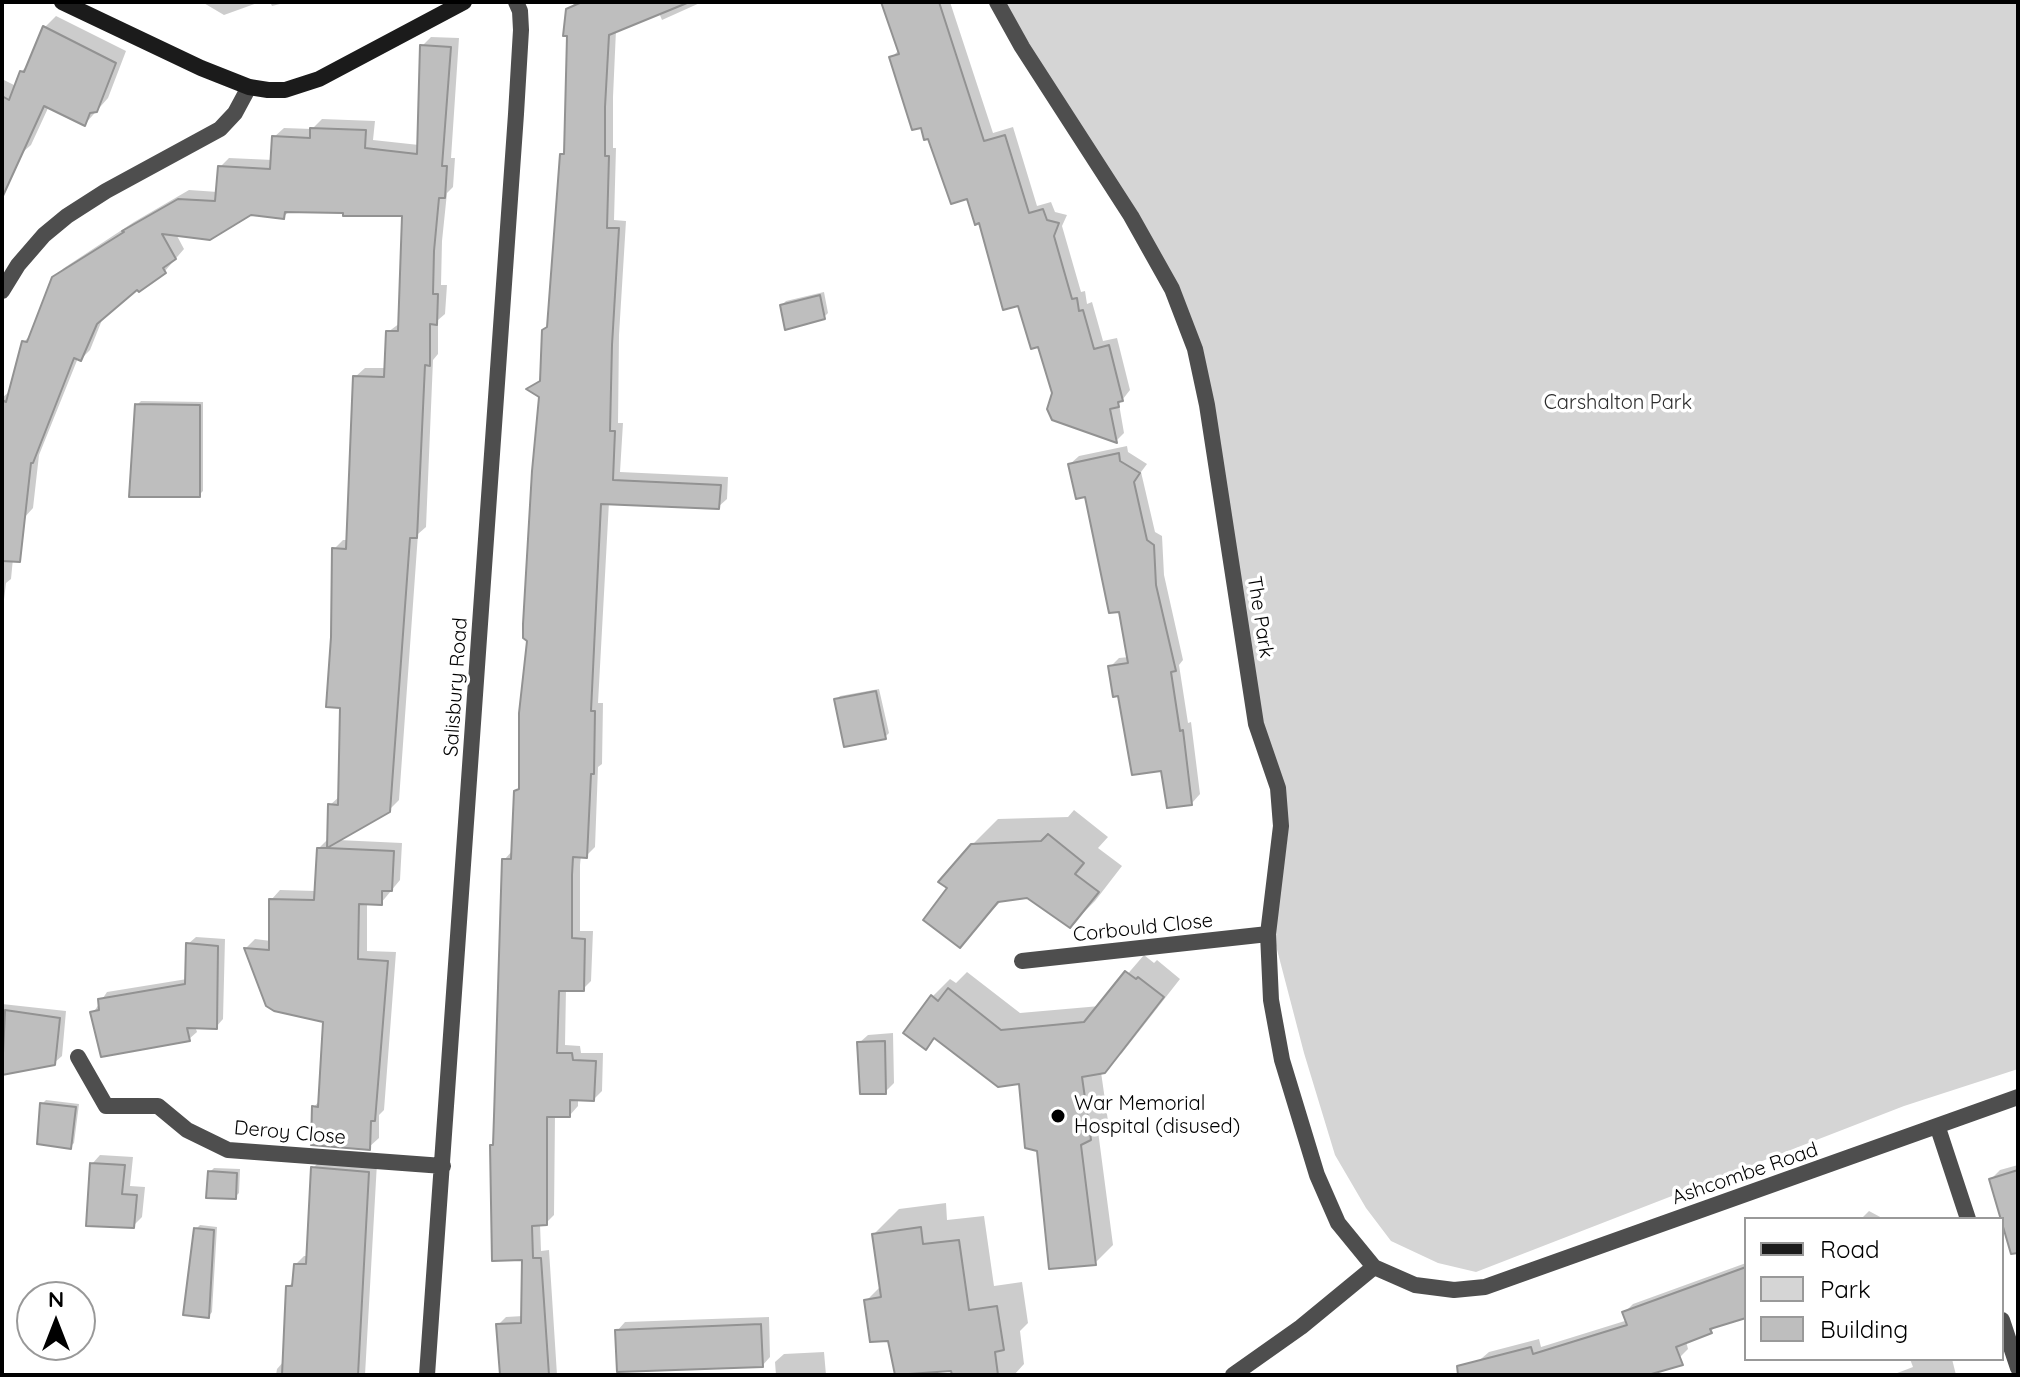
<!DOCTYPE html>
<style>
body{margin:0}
#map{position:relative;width:2020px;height:1377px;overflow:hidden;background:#fff;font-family:Quicksand,sans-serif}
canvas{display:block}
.frame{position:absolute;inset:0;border:4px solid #000;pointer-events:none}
.legend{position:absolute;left:1744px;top:1217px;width:260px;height:144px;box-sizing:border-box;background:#fff;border:2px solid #999;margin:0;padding:10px 14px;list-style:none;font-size:24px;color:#000}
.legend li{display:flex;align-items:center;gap:16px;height:40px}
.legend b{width:40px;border:2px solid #999}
.north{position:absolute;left:16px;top:1281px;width:80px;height:80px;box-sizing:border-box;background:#fff;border:2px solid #999;border-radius:50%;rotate:0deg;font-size:22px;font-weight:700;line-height:32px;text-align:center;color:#000}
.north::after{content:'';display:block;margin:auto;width:28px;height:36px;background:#000;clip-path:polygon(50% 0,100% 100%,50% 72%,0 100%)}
</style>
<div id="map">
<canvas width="2020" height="1377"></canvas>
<div class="frame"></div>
<ul class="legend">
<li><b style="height:10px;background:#1b1b1b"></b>Road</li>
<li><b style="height:22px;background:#d5d5d5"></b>Park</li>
<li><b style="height:22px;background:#bebebe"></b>Building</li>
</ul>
<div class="north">N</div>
</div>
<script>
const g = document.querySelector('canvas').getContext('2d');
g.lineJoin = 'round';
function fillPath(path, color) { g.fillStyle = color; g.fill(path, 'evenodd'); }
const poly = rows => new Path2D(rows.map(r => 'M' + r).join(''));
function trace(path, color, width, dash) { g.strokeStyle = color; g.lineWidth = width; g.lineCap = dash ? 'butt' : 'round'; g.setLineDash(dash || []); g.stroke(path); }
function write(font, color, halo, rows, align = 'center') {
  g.font = font + ' Quicksand,sans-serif'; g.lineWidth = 7; g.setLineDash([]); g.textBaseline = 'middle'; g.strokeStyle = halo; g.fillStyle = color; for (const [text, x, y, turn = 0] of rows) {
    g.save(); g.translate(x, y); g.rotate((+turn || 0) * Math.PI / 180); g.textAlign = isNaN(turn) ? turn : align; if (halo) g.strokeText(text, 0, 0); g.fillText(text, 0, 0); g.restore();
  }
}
const green = poly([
 [1001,2,2018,2,2018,1069,1904,1106,1476,1272,1438,1263,1391,1241,1366,1208,1335,1155,1304,1053,1274,938,1288,832,1261,722,1202,347]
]);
const shadow = poly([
 [202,2,260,2,224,15],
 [270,2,288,2,272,6],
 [576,2,702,2,662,20,659,13,616,30,613,97,613,148,616,148,614,220,626,221,619,335,618,423,623,423,620,472,728,477,727,499,718,507,609,502,598,703,603,703,602,764,598,767,595,847,586,856,581,855,580,865,580,931,593,931,591,981,583,989,566,989,565,1045,580,1046,581,1053,603,1053,602,1091,594,1099,578,1098,578,1106,570,1115,555,1115,554,1215,546,1223,540,1224,541,1251,549,1250,557,1375,502,1375,498,1325,506,1317,523,1316,524,1257,495,1143,504,860,513,850,521,787,530,640,541,396,529,389,542,378,549,326,562,155,566,150,568,10],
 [883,2,950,2,993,133,1013,127,1037,206,1051,202,1055,212,1067,215,1062,226,1081,292,1085,291,1087,304,1092,302,1103,341,1117,338,1130,390,1119,404,1124,433,1116,441,1054,393,1040,345,980,221,968,196,929,136,891,58,899,50],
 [56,16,126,51,108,98,85,124,49,106,31,145,2,170,2,79,16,86,21,72,30,63,45,27],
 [431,37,459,38,451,158,455,158,453,187,447,193,442,241,441,285,447,285,445,314,438,320,438,354,433,360,426,527,418,534,399,800,389,810,338,840,402,843,400,880,381,903,367,902,367,951,396,952,384,1110,379,1115,379,1138,369,1147,314,1107,320,1100,325,1020,246,948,255,939,271,941,271,900,280,890,316,891,319,848,328,839,330,805,340,796,342,706,333,637,334,549,343,540,348,540,355,377,365,368,386,368,388,332,400,323,404,214,291,210,283,217,250,213,176,234,184,249,165,271,139,289,138,287,104,315,90,350,81,359,78,358,39,455,33,508,24,518,17,517,11,579,6,583,2,616,2,398,10,391,24,342,33,332,54,278,64,268,134,222,189,190,218,192,220,167,229,158,273,160,274,137,284,128,312,129,322,119,375,121,373,140,419,145,422,46],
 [824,292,828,313,824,317,782,305,786,301],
 [141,401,203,402,203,491,199,495,137,405],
 [1127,446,1128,452,1147,464,1141,472,1155,532,1162,536,1164,575,1183,660,1179,665,1188,723,1191,722,1200,794,1192,803,1119,694,1110,667,1119,658,1129,657,1121,610,1087,495,1070,464,1079,456],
 [879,689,889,733,885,737,836,700,840,696],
 [1074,810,1108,837,1098,848,1122,866,1095,901,1070,926,1028,896,1002,900,960,945,950,887,972,845,998,819,1068,817],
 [196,937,225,939,223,1019,216,1027,195,1026,197,1032,189,1039,93,1013,107,992,187,979,188,944],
 [1144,955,1154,963,1157,960,1180,979,1122,1053,1101,1072,1108,1121,1098,1131,1113,1245,1095,1263,1039,1149,1021,1082,936,1037,926,1047,906,1032,933,996,950,979,956,983,967,972,1020,1013,1100,1006],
 [2,1004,66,1011,62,1056,54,1063,2,1073],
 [893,1033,894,1083,885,1092,859,1043,868,1035],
 [46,1100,79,1104,74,1143,70,1147,42,1104],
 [100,1155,133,1157,130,1186,145,1187,142,1217,133,1226,92,1164],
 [322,1159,377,1163,365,1375,276,1375,277,1369,284,1361,288,1287,295,1280,296,1264,304,1256,308,1256,313,1168],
 [2018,1165,2018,1216,1991,1179,2000,1170],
 [214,1168,240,1169,239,1193,235,1197,210,1172],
 [946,1203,947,1220,984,1216,994,1286,1022,1282,1028,1323,1020,1331,1024,1364,1014,1375,954,1375,953,1369,897,1375,890,1339,866,1301,882,1285,874,1234,899,1209],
 [1869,1211,1884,1219,1861,1219],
 [200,1225,217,1227,212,1312,209,1316,196,1229],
 [1746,1263,1746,1316,1717,1325,1711,1331,1686,1341,1688,1349,1680,1357,1624,1375,1453,1375,1468,1370,1489,1352,1539,1339,1541,1347,1628,1320,1625,1312,1633,1304],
 [769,1317,770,1357,762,1366,617,1331,625,1322],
 [824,1352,826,1375,776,1375,775,1362,784,1354],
 [1910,1359,1952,1359,1956,1375,1892,1375,1913,1367]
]);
const building = poly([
 [582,2,687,3,609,35,605,107,605,156,609,156,607,228,619,228,612,345,610,431,615,431,613,480,721,485,719,509,601,504,591,711,595,711,594,774,591,774,587,858,573,857,572,875,572,938,585,939,584,991,559,991,557,1053,572,1053,573,1060,596,1061,594,1101,570,1100,570,1117,547,1117,547,1225,532,1226,533,1258,541,1258,549,1375,500,1375,496,1324,521,1323,522,1260,492,1261,490,1145,493,1145,494,1116,502,859,511,859,514,791,519,789,519,713,527,641,523,638,523,624,532,471,539,397,526,389,540,381,542,330,547,327,560,154,564,154,567,36,563,36,566,9,582,2],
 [881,2,939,2,984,141,1005,135,1029,213,1043,209,1047,220,1059,223,1054,236,1072,299,1077,298,1079,311,1083,310,1094,349,1109,345,1123,401,1118,402,1119,407,1110,409,1117,443,1052,420,1047,409,1052,393,1038,347,1031,349,1018,306,1003,310,979,223,975,225,967,199,951,204,928,139,924,140,921,128,912,130,889,57,899,54,881,2],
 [43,26,116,63,97,112,90,113,85,126,44,106,2,198,2,96,9,100,20,71,24,72,43,26],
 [420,45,451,47,442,166,447,166,445,198,439,198,434,251,433,294,438,294,437,325,430,324,430,366,425,365,417,538,410,538,390,812,327,848,394,851,392,891,382,891,382,905,359,904,358,959,388,961,375,1121,371,1121,370,1150,311,1145,312,1106,318,1107,323,1022,274,1011,266,1006,244,948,269,950,269,899,314,900,317,848,327,848,328,804,338,805,340,708,326,707,331,637,332,548,346,549,353,376,384,377,386,331,398,331,402,216,343,216,343,213,285,212,284,219,251,215,210,240,162,234,176,259,163,268,166,273,139,292,137,290,97,324,81,361,74,358,33,463,31,463,20,562,2,561,2,400,6,402,22,341,27,342,52,277,124,232,122,231,178,199,215,201,218,166,270,169,272,136,310,138,310,128,366,130,365,148,417,154,420,45],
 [820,295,825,319,785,330,780,305,820,295],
 [135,404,200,405,200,497,129,497,135,404],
 [1119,453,1120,461,1140,473,1134,482,1147,540,1154,545,1156,585,1176,671,1171,672,1180,731,1183,730,1192,805,1167,808,1161,771,1132,775,1118,696,1113,697,1108,666,1128,663,1119,612,1109,613,1085,497,1076,499,1068,464,1119,453],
 [876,691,886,739,844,747,834,699,876,691],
 [1048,834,1084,863,1075,874,1099,892,1070,928,1027,898,998,902,960,948,923,920,947,888,938,882,971,844,1041,841,1048,834],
 [186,943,218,946,217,1029,187,1028,190,1041,101,1057,90,1012,99,1010,98,999,185,984,186,943],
 [1125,971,1136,979,1138,977,1164,997,1105,1073,1082,1077,1091,1140,1081,1145,1096,1265,1049,1269,1037,1151,1025,1148,1019,1084,998,1087,934,1038,926,1050,903,1033,931,995,938,1001,948,988,1001,1030,1084,1022,1125,971],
 [5,1010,60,1018,55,1065,2,1075,5,1010],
 [885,1041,886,1094,860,1094,857,1042,885,1041],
 [40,1103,76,1107,71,1149,37,1144,40,1103],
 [90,1163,125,1165,122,1194,137,1195,134,1228,86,1226,90,1163],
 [311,1167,369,1172,358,1375,282,1375,286,1286,292,1286,294,1264,306,1264,311,1167],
 [2018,1170,2018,1253,2011,1254,1989,1179,2018,1170],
 [208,1171,237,1173,236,1199,206,1198,208,1171],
 [921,1227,923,1244,959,1240,969,1310,997,1306,1004,1350,995,1352,998,1375,952,1375,951,1371,895,1375,888,1341,870,1342,864,1300,881,1297,872,1234,921,1227],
 [194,1228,214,1230,209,1318,183,1315,194,1228],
 [1746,1267,1746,1318,1710,1329,1712,1333,1676,1347,1683,1365,1648,1375,1458,1375,1457,1366,1531,1347,1533,1354,1627,1325,1622,1312,1746,1267],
 [761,1324,763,1367,617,1372,615,1330,761,1324]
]);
const minor = poly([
 [997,2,1022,47,1131,216,1172,289,1195,349,1207,405,1256,724,1278,788,1281,826,1268,934,1271,1000,1282,1060,1317,1175,1338,1223,1374,1267,1415,1285,1454,1290,1485,1287,2018,1097],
 [2,291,18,265,44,235,67,216,106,191,220,129,235,113,249,87],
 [1022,961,1268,934],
 [78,1057,106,1106,158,1106,187,1130,228,1150,443,1166],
 [1938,1128,1968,1219],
 [2002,1320,2018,1368],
 [427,1375,516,114,521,30,520,11,516,2],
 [1233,1375,1301,1327,1374,1267]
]);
const secondary = poly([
 [62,2,201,68,249,87,268,90,285,90,319,79,464,2]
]);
const markers = [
 [1058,1116,8,"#000"]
];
const parkNames = [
 ["Carshalton Park",1618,403]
];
const streetNames = [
 ["The Park",1260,617,81],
 ["Salisbury Road",456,687,-86],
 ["Corbould Close",1143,928,-6],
 ["Deroy Close",290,1133,5],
 ["Ashcombe Road",1745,1174,-19]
];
const poiNames = [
 ["War Memorial",1074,1104],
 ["Hospital (disused)",1074,1127]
];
fillPath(green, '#d5d5d5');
fillPath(shadow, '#0003');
fillPath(building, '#bebebe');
trace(building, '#929292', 2);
trace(minor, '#4e4e4e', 16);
trace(secondary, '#1b1b1b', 16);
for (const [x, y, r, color] of markers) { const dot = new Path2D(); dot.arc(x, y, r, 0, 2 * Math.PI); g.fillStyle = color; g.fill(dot); trace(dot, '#fff', 3); }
write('20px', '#2c2c2c', '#fff', parkNames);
write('20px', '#000', '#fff', streetNames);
write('20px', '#000', '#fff', poiNames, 'left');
</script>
